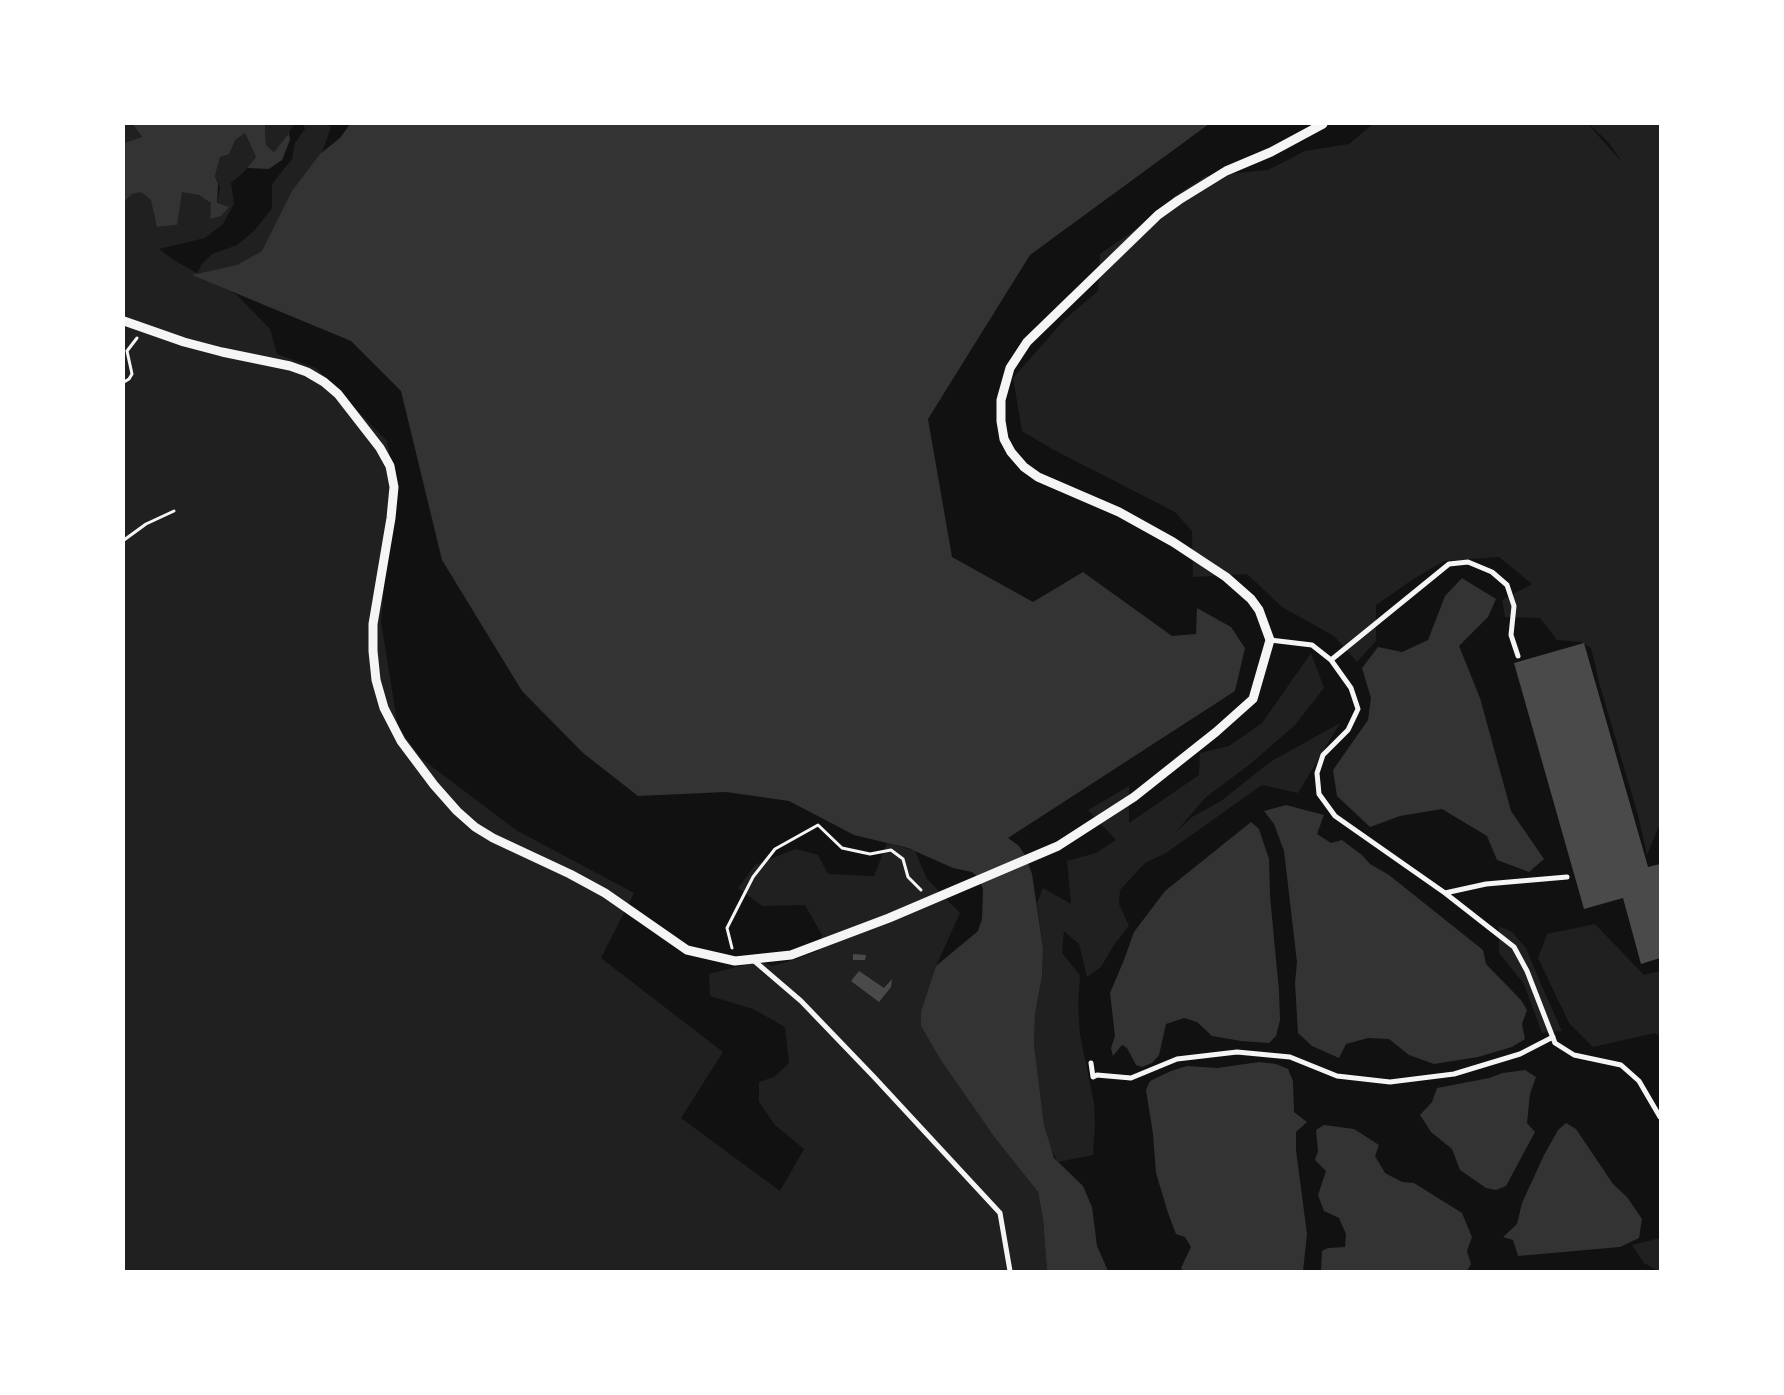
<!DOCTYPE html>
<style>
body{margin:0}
#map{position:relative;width:1784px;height:1395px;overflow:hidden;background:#111;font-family:Lato,sans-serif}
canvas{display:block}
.frame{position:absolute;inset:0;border:125px solid #fff;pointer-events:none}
</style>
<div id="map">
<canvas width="1784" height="1395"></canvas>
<div class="frame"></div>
</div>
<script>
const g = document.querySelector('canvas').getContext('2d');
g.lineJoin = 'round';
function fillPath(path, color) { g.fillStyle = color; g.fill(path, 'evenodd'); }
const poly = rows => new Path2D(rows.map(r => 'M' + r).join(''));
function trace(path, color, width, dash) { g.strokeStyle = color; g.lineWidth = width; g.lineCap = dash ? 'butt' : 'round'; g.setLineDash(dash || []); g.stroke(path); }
const green = poly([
 [124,124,134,126,142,137,124,143],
 [265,124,294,124,289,133,274,152,266,145],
 [303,124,326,124,331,127,318,164,265,250,219,275,204,277,237,295,270,329,277,354,316,368,387,441,394,478,381,622,398,727,422,759,516,830,634,893,601,958,723,1052,681,1118,780,1191,804,1149,775,1125,759,1102,759,1082,774,1077,789,1063,785,1027,753,1009,710,996,709,974,760,961,772,966,796,959,818,951,822,935,805,905,762,906,738,888,755,865,796,849,818,855,828,874,874,876,887,843,915,851,927,879,960,913,936,966,922,1012,921,1026,940,1059,995,1138,1038,1192,1043,1219,1047,1271,124,1271,124,202,132,194,141,191,154,203,154,214,158,227,177,225,177,214,181,191,196,194,212,200,210,219,220,216,228,207,217,204,220,188,215,176,220,157,235,140,245,133,256,157,244,172,231,183,234,204,223,224,205,238,159,249,174,260,197,273,202,264,212,254,237,245,254,231,272,208,272,184,292,159,295,143,305,129],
 [1373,124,1588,124,1622,162,1609,143,1589,124,1660,124,1660,824,1647,855,1638,815,1600,686,1591,648,1581,642,1557,640,1540,618,1505,617,1502,600,1532,584,1499,557,1444,561,1412,580,1376,605,1376,641,1357,662,1334,636,1282,607,1247,574,1193,577,1192,531,1175,512,1052,449,1022,431,1013,378,1064,320,1098,291,1100,254,1152,218,1175,196,1206,176,1268,170,1305,151,1349,144],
 [1311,653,1324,688,1295,725,1249,765,1206,797,1175,833,1192,817,1221,801,1270,762,1340,723,1298,793,1262,785,1166,853,1145,863,1120,890,1119,904,1129,926,1114,945,1101,967,1087,977,1079,944,1064,931,1062,953,1080,975,1078,1005,1080,1035,1094,1103,1095,1125,1093,1155,1058,1162,1049,1145,1044,1125,1034,1044,1035,1014,1042,976,1043,948,1037,903,1043,888,1071,904,1067,861,1096,853,1116,840,1088,810,1129,786,1129,823,1199,775,1200,753,1229,746,1262,723],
 [1595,924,1644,975,1660,971,1660,1036,1655,1033,1593,1047,1569,1023,1538,958,1547,934],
 [1499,926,1512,932,1526,948,1541,984,1562,1031,1542,1033,1524,984,1499,953],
 [1660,1238,1660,1271,1658,1271,1644,1263,1632,1245]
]);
const water = poly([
 [131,124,265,124,266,145,274,152,289,133,290,140,282,160,269,169,247,168,256,157,245,133,235,140,229,154,220,157,215,176,218,184,217,203,229,207,221,216,210,219,211,203,199,195,182,192,177,225,157,227,151,200,141,192,132,194,124,202,124,143,142,137,134,126],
 [350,124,1209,124,1030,255,928,419,952,557,1033,602,1083,572,1172,636,1196,634,1197,608,1231,627,1245,648,1235,691,1008,838,1019,846,1026,857,1032,874,1043,948,1042,976,1035,1014,1034,1044,1044,1125,1054,1158,1083,1186,1092,1207,1097,1246,1108,1271,1047,1271,1043,1219,1038,1192,995,1138,940,1059,921,1026,921,1012,936,966,978,931,982,919,983,889,978,877,972,872,953,868,908,848,854,835,789,801,726,792,638,796,583,753,522,691,442,560,401,391,351,341,192,275,237,265,262,251,292,191,320,154,340,138],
 [1462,578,1496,599,1488,617,1459,646,1480,698,1511,811,1544,859,1529,872,1497,860,1487,836,1442,809,1400,816,1370,827,1337,796,1333,770,1368,720,1371,698,1362,668,1378,647,1402,652,1428,640,1445,596],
 [1286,805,1324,815,1317,834,1331,843,1342,840,1362,855,1370,864,1389,875,1483,950,1486,964,1521,1000,1527,1010,1522,1024,1525,1039,1512,1047,1478,1057,1434,1064,1409,1055,1389,1039,1368,1038,1346,1044,1339,1058,1312,1046,1298,1033,1295,983,1297,962,1284,851,1274,824,1264,811],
 [1251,822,1259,829,1269,859,1270,896,1279,991,1280,1020,1276,1036,1269,1043,1241,1041,1212,1036,1197,1022,1184,1018,1166,1024,1159,1055,1152,1063,1142,1067,1136,1065,1127,1048,1122,1045,1113,1056,1111,1048,1115,1036,1110,993,1124,960,1134,932,1165,891],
 [1259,1062,1276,1064,1288,1069,1293,1081,1294,1112,1307,1122,1296,1132,1296,1150,1307,1234,1303,1271,1183,1271,1181,1268,1191,1247,1185,1237,1176,1234,1168,1213,1156,1173,1153,1134,1146,1090,1150,1081,1171,1071,1187,1066,1217,1068],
 [1525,1070,1536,1077,1530,1094,1527,1123,1535,1132,1506,1186,1496,1190,1486,1188,1460,1170,1452,1149,1431,1132,1420,1115,1432,1102,1437,1088,1489,1078,1503,1073],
 [1566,1123,1576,1129,1613,1184,1627,1197,1642,1219,1639,1238,1620,1247,1518,1256,1513,1240,1503,1237,1517,1224,1522,1203,1544,1155,1558,1130],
 [1324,1125,1354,1129,1379,1145,1375,1156,1385,1173,1402,1182,1414,1183,1462,1213,1472,1237,1467,1251,1471,1264,1467,1271,1321,1271,1322,1251,1328,1248,1345,1247,1346,1234,1339,1218,1324,1211,1318,1195,1326,1171,1315,1160,1318,1151,1316,1130]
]);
const building = poly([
 [1584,643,1648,867,1660,864,1660,958,1641,964,1623,898,1584,909,1514,663],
 [853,954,866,955,865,960,853,960],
 [859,971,884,988,892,979,891,987,879,1002,851,981]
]);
const path = poly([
 [124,382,129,379,132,374,127,351,137,338],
 [124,540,146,524,174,511],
 [732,948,727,928,753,877,775,849,818,825,842,848,870,854,891,850,903,859,908,877,921,890]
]);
const minor = poly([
 [1270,640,1312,645,1331,660,1351,688,1358,709,1348,730,1323,755,1317,773,1319,794,1335,816,1445,893,1514,947,1527,971,1555,1043,1574,1055,1621,1065,1639,1081,1660,1117],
 [1331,660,1449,564,1468,562,1492,572,1507,585,1514,606,1511,635,1518,656],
 [1445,893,1486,884,1567,877],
 [752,959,801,1001,874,1077,1000,1213,1010,1271],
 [1091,1063,1093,1077,1097,1075,1131,1078,1177,1059,1237,1052,1290,1057,1337,1076,1390,1082,1454,1074,1520,1054,1553,1037]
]);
const tertiary = poly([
 [124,321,184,342,222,352,290,366,307,372,324,382,338,394,380,448,390,466,394,487,391,518,373,624,373,651,376,680,384,708,401,741,434,785,457,811,475,827,493,838,570,874,605,893,687,950,735,961,791,955,889,918,1058,846,1134,797,1216,732,1253,699,1270,640,1259,610,1251,599,1226,577,1173,542,1119,512,1038,477,1024,467,1011,452,1004,439,1001,421,1001,400,1010,368,1027,342,1158,215,1179,200,1226,171,1271,152,1323,124]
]);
fillPath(green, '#202020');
fillPath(water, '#333');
fillPath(building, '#4a4a4a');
trace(path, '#f5f5f5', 3);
trace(minor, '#f5f5f5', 5);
trace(tertiary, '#f5f5f5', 9);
</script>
